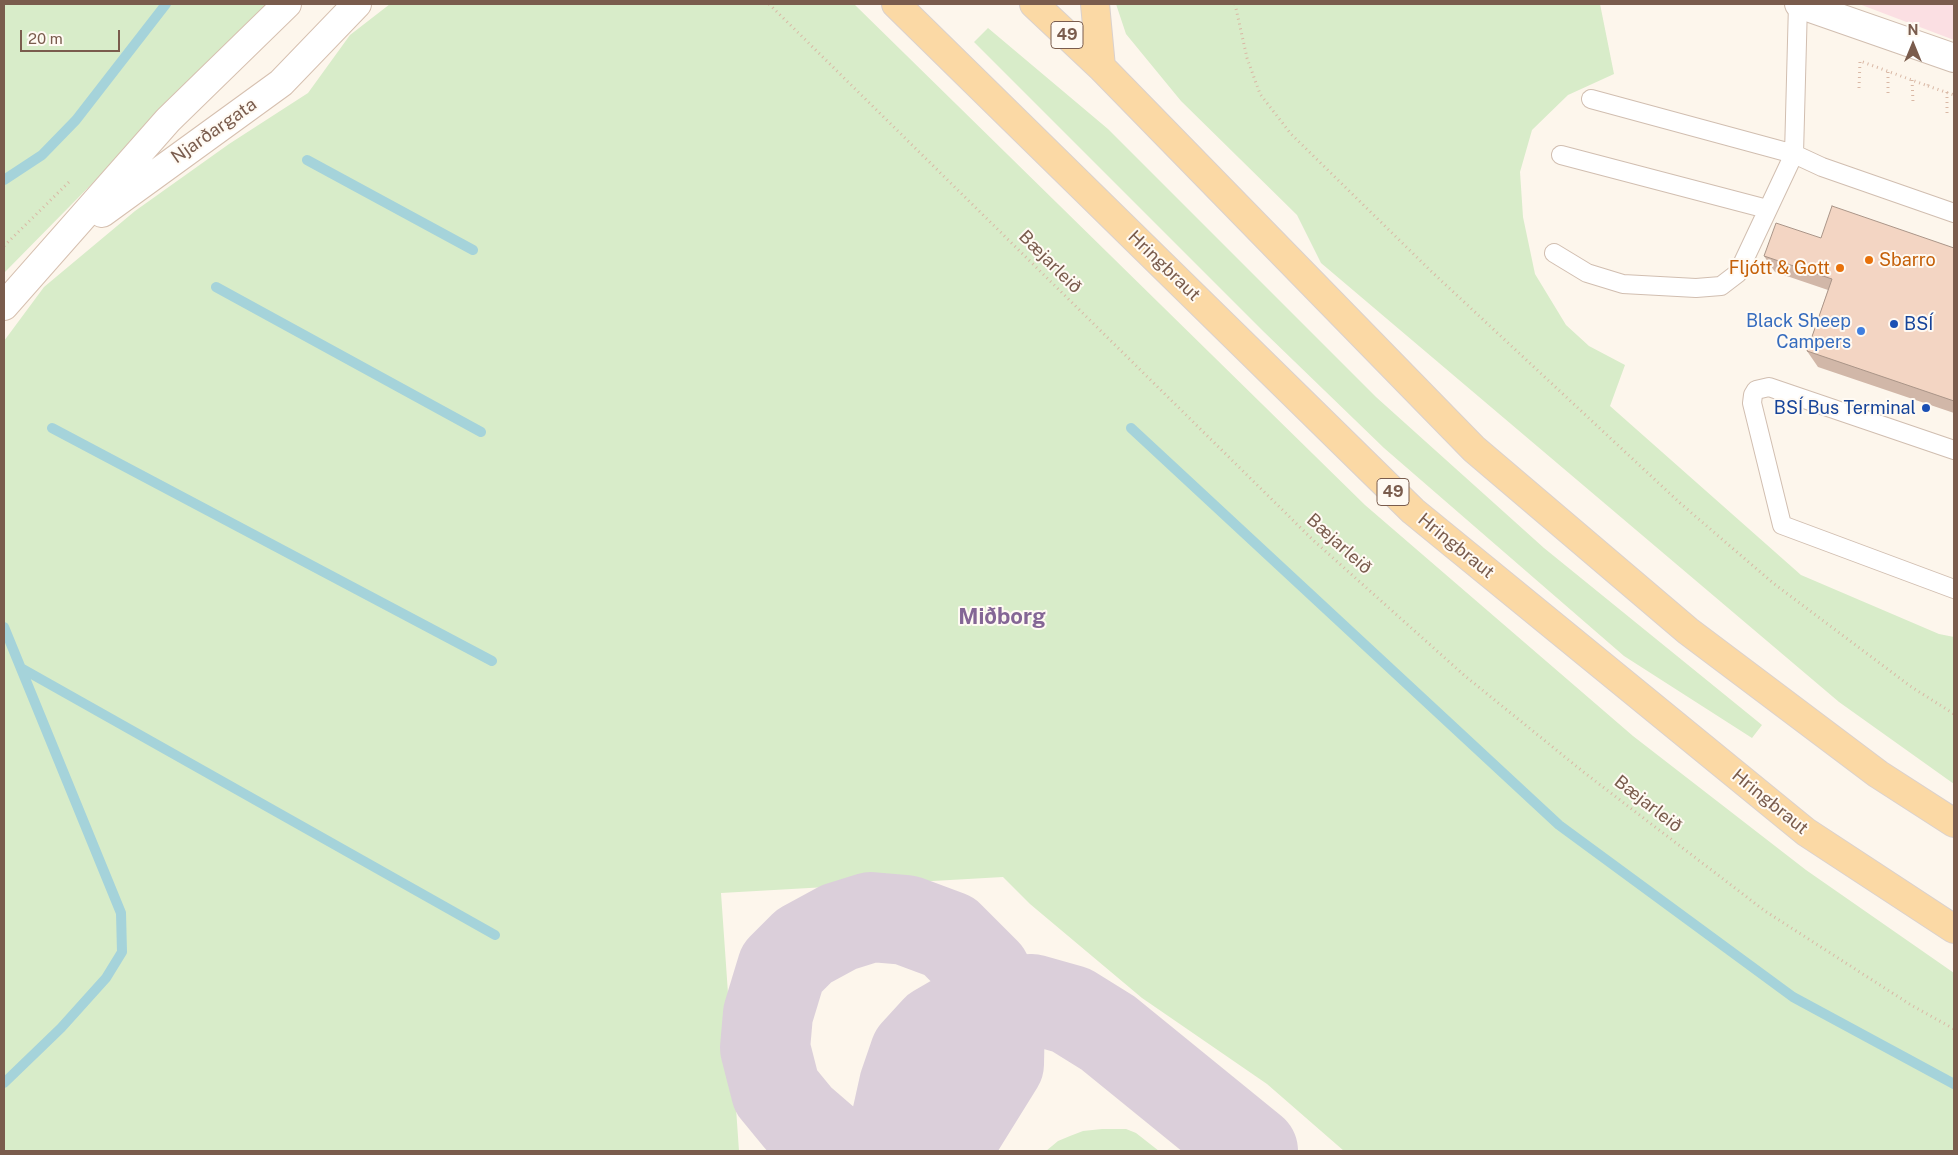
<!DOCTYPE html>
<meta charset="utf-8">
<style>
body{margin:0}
#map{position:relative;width:1958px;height:1155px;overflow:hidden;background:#fdf6ec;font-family:"Public Sans",sans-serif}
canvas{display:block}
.frame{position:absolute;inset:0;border:5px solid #7a5c4d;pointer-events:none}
.north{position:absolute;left:1888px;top:20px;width:50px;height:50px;-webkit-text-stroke:4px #fffaf3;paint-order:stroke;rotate:0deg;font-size:14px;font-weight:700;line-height:20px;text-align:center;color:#7a5c4d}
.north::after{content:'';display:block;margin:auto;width:18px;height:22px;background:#7a5c4d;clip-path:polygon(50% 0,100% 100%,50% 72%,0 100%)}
.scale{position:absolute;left:20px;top:30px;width:100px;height:22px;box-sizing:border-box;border:2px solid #7a5c4d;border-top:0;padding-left:6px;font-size:15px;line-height:18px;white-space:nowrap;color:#7a5c4d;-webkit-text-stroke:4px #fffaf3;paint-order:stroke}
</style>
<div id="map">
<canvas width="1958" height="1155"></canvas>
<div class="frame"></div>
<div class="north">N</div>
<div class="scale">20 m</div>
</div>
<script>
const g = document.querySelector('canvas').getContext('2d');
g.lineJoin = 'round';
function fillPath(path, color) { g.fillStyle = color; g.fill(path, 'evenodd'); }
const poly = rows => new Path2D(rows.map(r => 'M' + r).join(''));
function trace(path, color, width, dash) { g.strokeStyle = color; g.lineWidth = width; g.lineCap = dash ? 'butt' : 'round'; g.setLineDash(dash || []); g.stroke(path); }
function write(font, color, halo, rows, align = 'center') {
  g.font = font + ' "Public Sans",sans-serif'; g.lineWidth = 4; g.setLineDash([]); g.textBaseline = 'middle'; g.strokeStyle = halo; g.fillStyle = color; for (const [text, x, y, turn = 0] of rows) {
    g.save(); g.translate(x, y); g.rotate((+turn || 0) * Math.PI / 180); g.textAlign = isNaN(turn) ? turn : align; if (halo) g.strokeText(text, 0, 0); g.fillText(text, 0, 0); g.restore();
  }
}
const medical = poly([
 [1859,4,1954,4,1954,40]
]);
const green = poly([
 [4,4,269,4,4,273],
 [390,4,854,4,1365,505,1633,736,1806,870,1954,973,1954,1151,1344,1151,1267,1084,1142,998,1030,904,1003,877,721,893,739,1151,4,1151,4,341,44,287,135,211,229,144,308,93,350,35],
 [1116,4,1600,4,1614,74,1568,95,1532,130,1520,172,1523,217,1535,274,1566,325,1589,346,1625,365,1610,406,1801,575,1939,634,1954,637,1954,784,1839,702,1321,263,1297,215,1181,101,1126,34],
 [988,28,1108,129,1376,397,1544,548,1762,725,1752,738,1624,656,1384,448,1264,332,974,42],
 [1102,1129,1126,1129,1136,1133,1159,1151,1046,1151,1058,1141,1070,1136,1083,1131]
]);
const stream = poly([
 [307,160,473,250],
 [4,180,42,155,76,120,166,4],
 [216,287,481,432],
 [52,428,492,661],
 [1131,428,1559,825,1793,997,1954,1084],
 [4,627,121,913,122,952,106,978,61,1028,4,1083],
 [21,668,495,935]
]);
const taxiway = poly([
 [836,1151,799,1119,776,1091,765,1048,768,1014,782,968,804,946,839,927,871,917,906,920,949,936,986,973,1000,1015,999,1064,945,1151],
 [898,1151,896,1121,904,1085,915,1053,936,1030,986,1001,1032,999,1071,1010,1108,1033,1253,1151]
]);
const path = poly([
 [769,4,1313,540,1465,676,1586,774,1765,911,1911,1005,1954,1029],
 [1235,4,1247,58,1260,94,1291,134,1433,273,1680,503,1773,583,1910,686,1954,714],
 [1888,72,1888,96],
 [1912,80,1913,102],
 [1928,86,1954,95],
 [1859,88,1860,61,1928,86,1929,81],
 [1947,113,1947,92],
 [4,246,70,181]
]);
const lane = poly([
 [1798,4,1794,154,1822,167,1954,213],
 [1561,155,1767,209],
 [1554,253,1587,273,1623,284,1696,288,1721,286,1738,273,1794,154,1591,99],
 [1954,450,1769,387,1756,390,1753,395,1752,403,1782,525,1954,589]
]);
const street = poly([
 [1799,4,1954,58]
]);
const secondary = poly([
 [102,213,281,83,357,4],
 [4,306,168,120,287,4]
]);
const primary = poly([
 [896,4,1413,511,1806,832,1954,929],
 [1034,4,1101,67,1474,449,1688,631,1878,774,1954,823],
 [1095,4,1101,67]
]);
const wall = poly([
 [1821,238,1954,248,1954,413,1818,367,1807,351,1828,290,1775,272,1764,256]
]);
const building = poly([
 [1832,206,1954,248,1954,401,1807,351,1832,279,1764,256,1776,223,1821,238,1832,206]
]);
const markers = [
 [1869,260,5,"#e8710a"],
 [1840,268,5,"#e8710a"],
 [1894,324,5,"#1a4fb4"],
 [1861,331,5,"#3f7fe0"],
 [1926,408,5,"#1a4fb4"]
];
const shields = [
 [1067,35,32],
 [1393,492,32]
];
const shieldNames = [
 ["49",1067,35],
 ["49",1393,492]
];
const streetNames = [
 ["Njarðargata",214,131,-35],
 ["Bæjarleið",1050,262,45],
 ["Hringbraut",1164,266,44],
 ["Bæjarleið",1339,544,42],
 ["Hringbraut",1456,546,39],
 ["Hringbraut",1770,802,39],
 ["Bæjarleið",1648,804,38]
];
const foodNames = [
 ["Sbarro",1879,260],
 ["Fljótt & Gott",1830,268,"right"]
];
const shopNames = [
 ["Black Sheep",1851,321],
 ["Campers",1851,342]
];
const transitNames = [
 ["BSÍ",1904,324],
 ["BSÍ Bus Terminal",1916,408,"right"]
];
const districtNames = [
 ["Miðborg",1002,617]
];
fillPath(medical, '#fbdfe3');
fillPath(green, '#d8ecc9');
trace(stream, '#a5d3da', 10);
trace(taxiway, '#dbcfda', 90);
trace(lane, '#d1beb0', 20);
trace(street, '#d1beb0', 30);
trace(secondary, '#d6c0b0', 30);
trace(primary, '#dad1cd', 30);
trace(path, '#d9b8a5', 3, [1, 4]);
trace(lane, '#fff', 18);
trace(street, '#fff', 28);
trace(secondary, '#fff', 28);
trace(primary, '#fbd9a5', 28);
fillPath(wall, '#d1b7a8');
fillPath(building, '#f3d5c3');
trace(building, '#aa9588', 1);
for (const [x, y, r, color] of markers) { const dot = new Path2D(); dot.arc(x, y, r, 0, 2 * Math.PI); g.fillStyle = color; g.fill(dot); trace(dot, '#fffaf3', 2); }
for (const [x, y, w] of shields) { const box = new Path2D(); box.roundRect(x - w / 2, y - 13.5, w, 27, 4); g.fillStyle = '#fffaf3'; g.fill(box); trace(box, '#7a5c4d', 1); }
write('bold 16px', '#7a5c4d', null, shieldNames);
write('18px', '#7a5c4d', '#fffaf3', streetNames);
write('18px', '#c56008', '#fffaf3', foodNames, 'left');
write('18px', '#366cbe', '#fffaf3', shopNames, 'right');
write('18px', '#164399', '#fffaf3', transitNames, 'left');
write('bold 22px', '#846695', '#fffaf3', districtNames);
</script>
